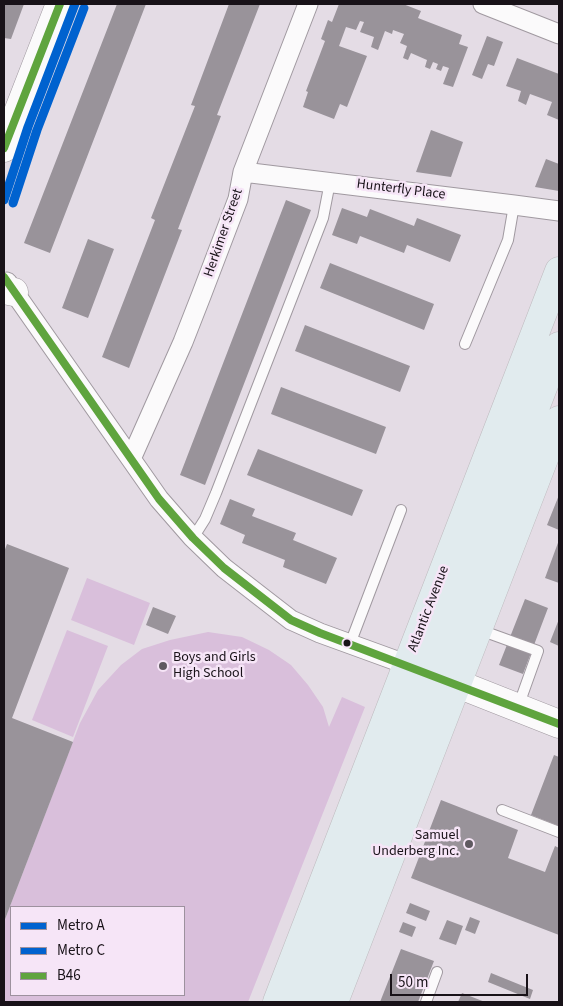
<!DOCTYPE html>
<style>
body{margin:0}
#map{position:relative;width:563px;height:1006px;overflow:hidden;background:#e4dce5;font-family:"Source Sans 3",sans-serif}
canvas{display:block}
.frame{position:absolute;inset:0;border:5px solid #181218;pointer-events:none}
.legend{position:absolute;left:10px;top:906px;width:175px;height:90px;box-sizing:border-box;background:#f6e5f7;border:1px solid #9d919e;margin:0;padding:6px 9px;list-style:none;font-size:15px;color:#181218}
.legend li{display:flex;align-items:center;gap:10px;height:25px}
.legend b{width:25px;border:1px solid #9d919e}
.scale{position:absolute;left:390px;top:974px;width:138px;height:22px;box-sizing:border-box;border:2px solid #181218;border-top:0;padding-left:6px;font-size:15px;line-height:18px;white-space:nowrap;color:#181218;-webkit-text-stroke:4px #f6e5f7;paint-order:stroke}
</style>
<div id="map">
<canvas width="563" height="1006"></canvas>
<div class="frame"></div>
<ul class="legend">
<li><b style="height:6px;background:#0062cf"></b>Metro A</li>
<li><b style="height:6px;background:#0062cf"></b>Metro C</li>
<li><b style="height:6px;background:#5fa43e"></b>B46</li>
</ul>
<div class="scale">50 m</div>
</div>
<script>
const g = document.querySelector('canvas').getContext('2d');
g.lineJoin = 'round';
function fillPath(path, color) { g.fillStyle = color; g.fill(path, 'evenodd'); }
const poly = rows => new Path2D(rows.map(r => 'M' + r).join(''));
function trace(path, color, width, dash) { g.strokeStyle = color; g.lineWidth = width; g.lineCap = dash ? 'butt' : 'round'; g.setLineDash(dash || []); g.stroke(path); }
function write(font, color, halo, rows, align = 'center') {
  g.font = font + ' "Source Sans 3",sans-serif'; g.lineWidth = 5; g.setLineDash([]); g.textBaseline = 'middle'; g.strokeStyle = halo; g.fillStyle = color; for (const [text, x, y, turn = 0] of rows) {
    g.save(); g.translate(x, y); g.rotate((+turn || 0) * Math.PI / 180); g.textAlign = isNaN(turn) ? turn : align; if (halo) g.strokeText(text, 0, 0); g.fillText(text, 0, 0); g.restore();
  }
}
const green = poly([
 [87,578,150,603,134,645,71,620],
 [67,630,108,646,73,737,32,720],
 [208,632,242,637,269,650,291,665,308,685,323,707,329,727,342,697,365,707,248,1002,4,1002,4,922,80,723,98,690,121,665,142,649,170,640],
 [11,907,184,907,184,995,11,995]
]);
const building = poly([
 [4,4,24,4,11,39,4,38],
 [117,4,146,4,50,253,24,243],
 [229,4,260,4,217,115,221,116,178,229,182,230,129,368,102,357,155,220,151,218,195,106,191,105],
 [339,4,403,4,421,11,418,18,462,35,459,44,468,47,453,87,443,84,449,68,443,66,441,71,436,69,438,64,433,62,430,69,425,67,427,60,411,53,408,60,403,58,407,46,400,43,404,34,393,30,392,34,385,31,378,50,371,47,374,37,360,32,364,22,360,21,356,30,346,27,339,46,367,56,347,107,340,104,334,119,303,107,308,92,306,91,325,41,321,39,328,20,332,22],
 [487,36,503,42,494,66,488,64,482,79,472,75],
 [517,58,559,74,559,120,547,115,552,102,530,94,526,105,518,101,521,91,506,86],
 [431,130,463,142,451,177,416,172],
 [546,159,559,164,559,191,535,187],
 [286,200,311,210,205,485,180,475],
 [342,208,367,217,370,209,414,226,417,218,461,235,450,262,407,245,404,253,360,236,357,244,332,235],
 [88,239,114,249,88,318,62,308],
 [330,263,434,304,424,330,320,288],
 [305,325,410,366,400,392,295,351],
 [281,387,386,427,376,454,271,414],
 [258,449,363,490,352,516,247,475],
 [559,495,559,530,547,525],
 [230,499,255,509,252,516,296,533,293,540,337,558,326,584,283,567,285,560,242,543,245,535,220,524],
 [559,540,559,583,545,578],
 [7,544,69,568,12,718,73,742,4,922,4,552],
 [525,599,548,608,523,674,499,665],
 [153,607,176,616,168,634,146,625],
 [559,619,559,646,550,642],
 [554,755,559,757,559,826,531,815],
 [441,800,518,830,508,858,545,872,555,846,559,848,559,935,411,878],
 [410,903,430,911,426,921,406,913],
 [470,917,480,921,475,934,465,930],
 [447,920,463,926,456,945,439,939],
 [403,922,416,927,412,937,399,932],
 [401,949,434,961,418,1002,380,1002],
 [491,973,533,990,530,999,488,982],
 [462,993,485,1002,458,1002]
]);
const lane = poly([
 [465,344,508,240,514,205],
 [193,538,205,519,216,493,323,218,330,182],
 [480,630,538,651,518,707],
 [350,644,401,510],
 [502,810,559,832],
 [426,1002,437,972]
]);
const street = poly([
 [483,4,559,34],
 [243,172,514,205,559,211],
 [7,282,159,499,193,538,224,568,260,596,291,620,320,633,408,665],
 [131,459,183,342,201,296,238,199,243,172,308,4]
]);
const secondary = poly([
 [4,148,60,4],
 [4,290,14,292],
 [435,675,559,724]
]);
const primary = poly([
 [277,1002,559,271],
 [306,1002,559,346],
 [334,1002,559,420]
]);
const bus1 = poly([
 [4,277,159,499,193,538,224,568,291,620,320,633,559,724]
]);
const bus2 = poly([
 [4,148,60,4]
]);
const metro1 = poly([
 [4,200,28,127,75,4]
]);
const metro2 = poly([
 [13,203,37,130,84,8]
]);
const markers = [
 [347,643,4.5,"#181218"],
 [163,666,5,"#5f5960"],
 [469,844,5,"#5f5960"]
];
const streetNames = [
 ["Hunterfly Place",401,190,7],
 ["Herkimer Street",224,233,-71],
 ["Atlantic Avenue",429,609,-69]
];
const poiNames = [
 ["Boys and Girls",173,658],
 ["High School",173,674],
 ["Samuel",459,836,"right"],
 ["Underberg Inc.",459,852,"right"]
];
fillPath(green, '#d9bfdb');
fillPath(building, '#99939a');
trace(lane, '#a099a0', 12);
trace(street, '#a099a0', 21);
trace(secondary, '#a099a0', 29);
trace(primary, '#bebabe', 29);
trace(lane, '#fbfafb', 10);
trace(street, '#fbfafb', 19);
trace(secondary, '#fbfafb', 28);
trace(primary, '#e1ebee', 28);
trace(bus1, '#5fa43e', 8);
trace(bus2, '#5fa43e', 8);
trace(metro1, '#0062cf', 9);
trace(metro2, '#0062cf', 9);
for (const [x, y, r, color] of markers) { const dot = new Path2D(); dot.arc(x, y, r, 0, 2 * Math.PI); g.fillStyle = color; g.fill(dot); trace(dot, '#f6e5f7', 2); }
write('14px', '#181218', '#f6e5f7', streetNames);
write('14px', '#181218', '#f6e5f7', poiNames, 'left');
</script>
